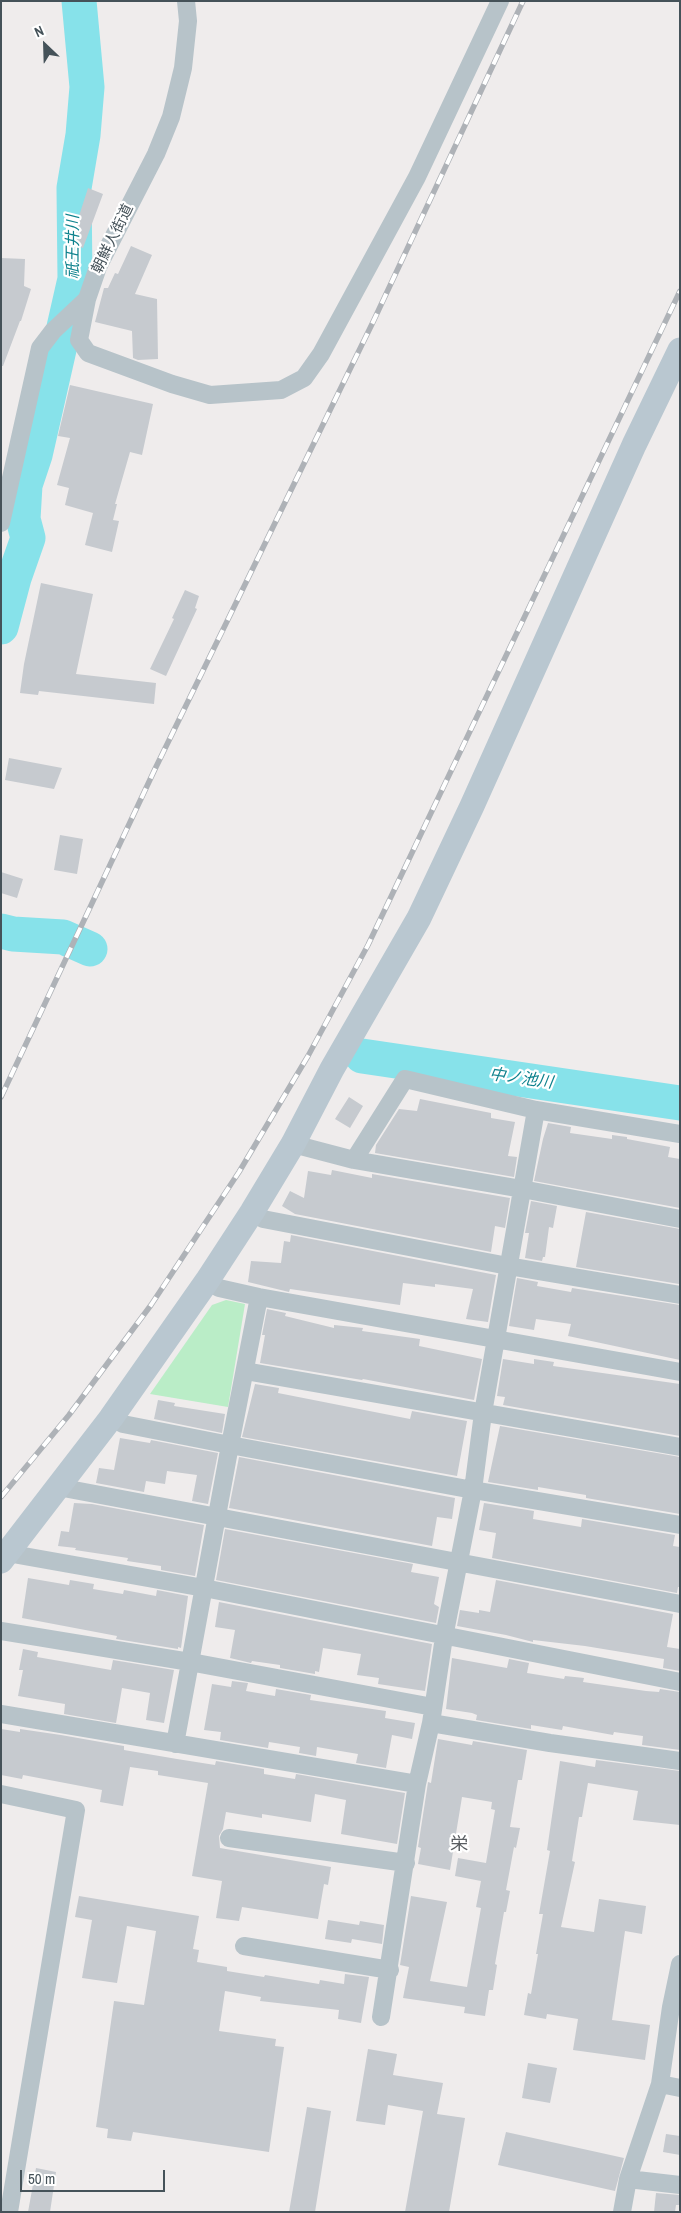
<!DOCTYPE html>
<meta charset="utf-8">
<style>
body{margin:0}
#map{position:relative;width:681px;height:2213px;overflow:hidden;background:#efecec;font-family:"Archivo Narrow",sans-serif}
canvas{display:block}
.frame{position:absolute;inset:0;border:2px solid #455259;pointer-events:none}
.north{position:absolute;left:20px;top:20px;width:50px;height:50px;-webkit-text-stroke:4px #fff;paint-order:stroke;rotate:336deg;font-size:14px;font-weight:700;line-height:20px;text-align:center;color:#455259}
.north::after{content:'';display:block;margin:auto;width:18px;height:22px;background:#455259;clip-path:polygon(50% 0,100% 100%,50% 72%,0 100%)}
.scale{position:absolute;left:20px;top:2170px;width:145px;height:22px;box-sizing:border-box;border:2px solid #455259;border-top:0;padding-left:6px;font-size:15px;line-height:18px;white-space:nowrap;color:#455259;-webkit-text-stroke:4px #fff;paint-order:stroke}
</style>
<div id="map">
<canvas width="681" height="2213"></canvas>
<div class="frame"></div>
<div class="north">N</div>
<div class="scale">50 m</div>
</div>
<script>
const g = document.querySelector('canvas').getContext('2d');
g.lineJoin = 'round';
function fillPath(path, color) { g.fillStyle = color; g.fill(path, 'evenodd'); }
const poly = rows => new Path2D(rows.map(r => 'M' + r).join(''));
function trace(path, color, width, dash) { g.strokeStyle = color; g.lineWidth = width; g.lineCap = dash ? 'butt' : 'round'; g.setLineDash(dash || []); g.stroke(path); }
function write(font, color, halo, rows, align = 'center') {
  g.font = font + ' "Archivo Narrow","Noto Sans JP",sans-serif'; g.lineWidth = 4.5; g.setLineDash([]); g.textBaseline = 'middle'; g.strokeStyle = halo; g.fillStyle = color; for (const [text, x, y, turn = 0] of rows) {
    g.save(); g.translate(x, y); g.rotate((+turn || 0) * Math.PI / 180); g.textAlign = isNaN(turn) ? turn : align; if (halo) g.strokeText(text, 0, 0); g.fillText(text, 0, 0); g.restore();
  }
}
const green = poly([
 [226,1300,245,1304,228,1407,150,1394,212,1305]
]);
const river = poly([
 [1,627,14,578,28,538,23,519,25,485,35,455,75,279,74,188,83,135,87,87,79,1],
 [1,931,13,934,63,937,90,949],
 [362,1056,680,1103]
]);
const building = poly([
 [88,188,103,194,83,248,70,244],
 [131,246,152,255,135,294,157,299,158,359,138,360,133,358,132,331,95,322,104,288,108,288,115,273,118,274],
 [1,258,25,259,24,286,31,289,21,321,20,321,3,366,1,366],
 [70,385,153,404,142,455,130,452,115,504,117,504,113,520,119,521,112,552,85,545,93,513,65,505,69,488,57,485,70,438,58,436],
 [41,583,93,594,76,674,156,683,154,704,39,691,38,695,20,693,24,664],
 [185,590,199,596,195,608,197,609,166,676,150,669,174,619,172,618],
 [9,758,62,768,54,789,5,780],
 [60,835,83,839,77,874,54,870],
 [1,872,23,879,17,898,1,893],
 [349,1097,363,1106,350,1128,335,1119],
 [420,1099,491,1113,491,1118,515,1122,508,1156,517,1157,514,1177,375,1153,376,1145,399,1109,417,1111],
 [548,1123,571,1127,570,1133,612,1139,612,1135,627,1137,627,1139,670,1147,668,1157,680,1159,680,1208,534,1181,543,1139],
 [332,1170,372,1178,372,1174,510,1198,505,1228,495,1226,491,1252,295,1214,282,1206,290,1191,304,1198,308,1171,331,1175],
 [531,1201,557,1206,553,1228,549,1227,545,1257,543,1257,542,1261,525,1258,529,1233,525,1233],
 [586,1212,680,1229,679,1284,576,1267],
 [291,1235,496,1275,488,1322,466,1319,473,1289,435,1284,435,1287,403,1283,400,1305,290,1289,289,1292,248,1282,251,1261,281,1263,284,1241,290,1242],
 [517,1278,538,1282,537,1286,571,1292,572,1288,680,1305,680,1360,568,1336,571,1324,536,1319,534,1330,509,1326],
 [267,1309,286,1313,285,1316,334,1328,334,1325,363,1328,362,1331,420,1339,419,1346,482,1359,474,1400,363,1379,362,1380,260,1363,265,1335,262,1335],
 [503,1359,534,1364,534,1359,554,1362,553,1366,680,1384,680,1436,503,1405,505,1397,497,1396],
 [255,1384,279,1388,278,1393,410,1419,412,1411,467,1421,457,1476,242,1437],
 [158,1400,175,1403,174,1406,225,1414,222,1433,154,1419],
 [500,1426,680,1457,680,1514,586,1498,586,1495,538,1487,538,1490,488,1482],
 [120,1438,150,1443,151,1440,218,1453,208,1504,192,1501,197,1475,167,1471,165,1484,146,1481,144,1492,96,1483,99,1468,114,1470],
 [239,1457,455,1498,452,1519,437,1517,432,1546,229,1508],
 [74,1503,92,1504,204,1525,195,1576,161,1570,161,1566,127,1561,128,1558,75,1550,76,1548,58,1546,61,1531,69,1532],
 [484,1503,534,1511,533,1519,581,1527,582,1519,675,1535,673,1546,680,1547,680,1587,678,1587,677,1593,492,1558,496,1533,479,1530],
 [225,1529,413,1564,411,1572,439,1577,434,1604,439,1607,436,1623,216,1580],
 [28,1578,69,1585,70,1580,94,1584,93,1589,123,1594,124,1590,156,1596,157,1590,188,1596,181,1648,178,1647,178,1649,116,1639,117,1636,22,1618],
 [496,1580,673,1614,667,1647,680,1649,680,1671,663,1668,664,1659,585,1646,533,1640,533,1642,506,1635,457,1626,460,1610,479,1613,479,1610,490,1612],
 [219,1602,432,1644,425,1691,378,1684,379,1678,357,1675,361,1654,323,1648,319,1672,315,1671,315,1674,280,1668,280,1665,252,1661,251,1663,230,1658,235,1630,215,1627],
 [23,1649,38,1652,37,1657,111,1670,113,1660,174,1670,164,1723,146,1720,150,1693,122,1688,116,1723,64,1714,65,1704,18,1696,23,1670,19,1670],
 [452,1658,507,1668,509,1659,529,1663,527,1673,564,1679,565,1676,584,1678,583,1682,646,1691,659,1692,660,1689,680,1692,680,1750,642,1745,643,1736,614,1732,613,1735,563,1726,562,1730,531,1725,531,1729,476,1720,477,1715,472,1713,446,1709],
 [232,1681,248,1683,246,1691,275,1696,276,1689,311,1695,310,1700,386,1711,385,1718,415,1723,412,1739,392,1735,386,1768,356,1763,358,1754,317,1747,316,1756,299,1753,300,1747,269,1742,268,1748,220,1740,221,1732,204,1730,212,1684,231,1687],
 [1,1729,20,1732,20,1729,61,1735,112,1744,124,1746,124,1750,177,1759,215,1765,216,1761,264,1769,264,1774,295,1779,296,1774,405,1793,397,1844,341,1834,346,1800,315,1794,311,1822,262,1814,262,1818,226,1812,223,1829,219,1836,220,1848,331,1867,328,1885,324,1884,318,1919,242,1907,239,1921,216,1918,222,1881,192,1876,208,1783,158,1775,158,1771,130,1767,123,1806,100,1802,102,1790,23,1775,22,1779,1,1775],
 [438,1739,472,1745,473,1741,527,1750,522,1780,518,1780,510,1827,520,1828,516,1848,514,1847,506,1890,510,1891,506,1912,504,1912,495,1964,497,1965,493,1990,489,1990,485,2016,464,2013,465,2007,403,1998,409,1967,400,1965,411,1896,447,1902,430,1981,467,1987,481,1908,476,1907,481,1881,455,1876,458,1858,486,1863,495,1810,491,1809,492,1802,462,1797,450,1870,418,1864,421,1848,418,1847,427,1789,428,1782,431,1783],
 [596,1760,680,1771,680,1825,633,1820,638,1791,588,1783,582,1817,579,1817,572,1861,575,1862,561,1927,594,1932,599,1899,646,1906,642,1934,625,1931,612,2020,650,2025,645,2060,573,2050,578,2019,547,2014,546,2019,524,2015,528,1993,531,1994,538,1954,536,1954,543,1914,539,1914,550,1851,547,1850,560,1761,595,1767],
 [79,1896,199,1916,193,1949,199,1950,197,1962,227,1967,227,1971,264,1977,265,1975,319,1984,320,1980,344,1984,345,1974,369,1977,361,2023,338,2019,339,2010,260,2001,261,1997,225,1991,219,2031,276,2039,275,2046,284,2047,269,2152,133,2132,131,2141,107,2138,108,2129,96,2127,114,2001,144,2005,156,1931,127,1926,117,1983,82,1978,92,1920,75,1917],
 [328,1920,359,1925,360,1921,384,1925,382,1944,352,1939,351,1943,325,1939],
 [368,2049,397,2054,393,2075,443,2083,437,2114,465,2118,449,2212,405,2212,423,2111,388,2105,385,2125,356,2121],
 [528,2063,557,2068,550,2103,522,2098],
 [307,2107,331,2111,315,2212,289,2212],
 [506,2132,624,2158,615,2191,498,2165],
 [666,2134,680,2136,680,2155,663,2152],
 [36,2168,56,2172,50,2212,28,2212],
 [656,2193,680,2195,680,2205,676,2205,675,2212,654,2212]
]);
const street = poly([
 [87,299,79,340,88,353,172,384,210,395,281,390,304,378,321,354,417,177,500,1],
 [1,523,40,348,53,331,87,299,98,267,156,154,171,117,183,68,188,21,186,1],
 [293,1144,354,1160,522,1189,680,1219],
 [354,1160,405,1079,536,1110,680,1134],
 [252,1212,263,1219,508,1266,680,1295],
 [207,1281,219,1288,259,1297,680,1372],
 [245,1371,680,1447],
 [111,1418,123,1424,230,1445,473,1490,680,1525],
 [58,1487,680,1604],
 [7,1553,204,1588,680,1682],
 [1,1631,190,1662,433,1707],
 [1,1714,417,1784],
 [431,1723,550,1743,680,1761],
 [175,1744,230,1445,259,1297],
 [1,1794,76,1810,9,2212],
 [229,1838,406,1863],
 [244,1946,390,1970],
 [381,2017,417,1784,431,1723,444,1637,473,1490,483,1413,536,1110],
 [660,2084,680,2088],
 [628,2179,680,2185],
 [622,2212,628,2179,660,2084,671,2007,680,1964]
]);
const secondary = poly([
 [1,1561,111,1418,207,1281,252,1212,293,1144,332,1069,419,918,472,806,634,445,680,350]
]);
const rail = poly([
 [1,1097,155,769,373,322,523,1],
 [1,1497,69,1415,151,1305,239,1172,308,1056,368,945,680,291]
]);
const streetNames = [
 ["朝鮮人街道",113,239,-64]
];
const waterNames = [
 ["祇王井川",74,247,-90],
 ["中ノ池川",521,1079,8]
];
const quarterNames = [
 ["栄",459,1845]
];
fillPath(green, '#baedc7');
trace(river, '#87e2ea', 35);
fillPath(building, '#c6cacf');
trace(street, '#b7c3c9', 18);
trace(secondary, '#b9c7d0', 25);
trace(rail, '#aeb2b7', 5.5);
trace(rail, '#fff', 4, [11]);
write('15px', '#455259', '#fff', streetNames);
write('italic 16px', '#0e828d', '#fff', waterNames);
write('18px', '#595d61', '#fff', quarterNames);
</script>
